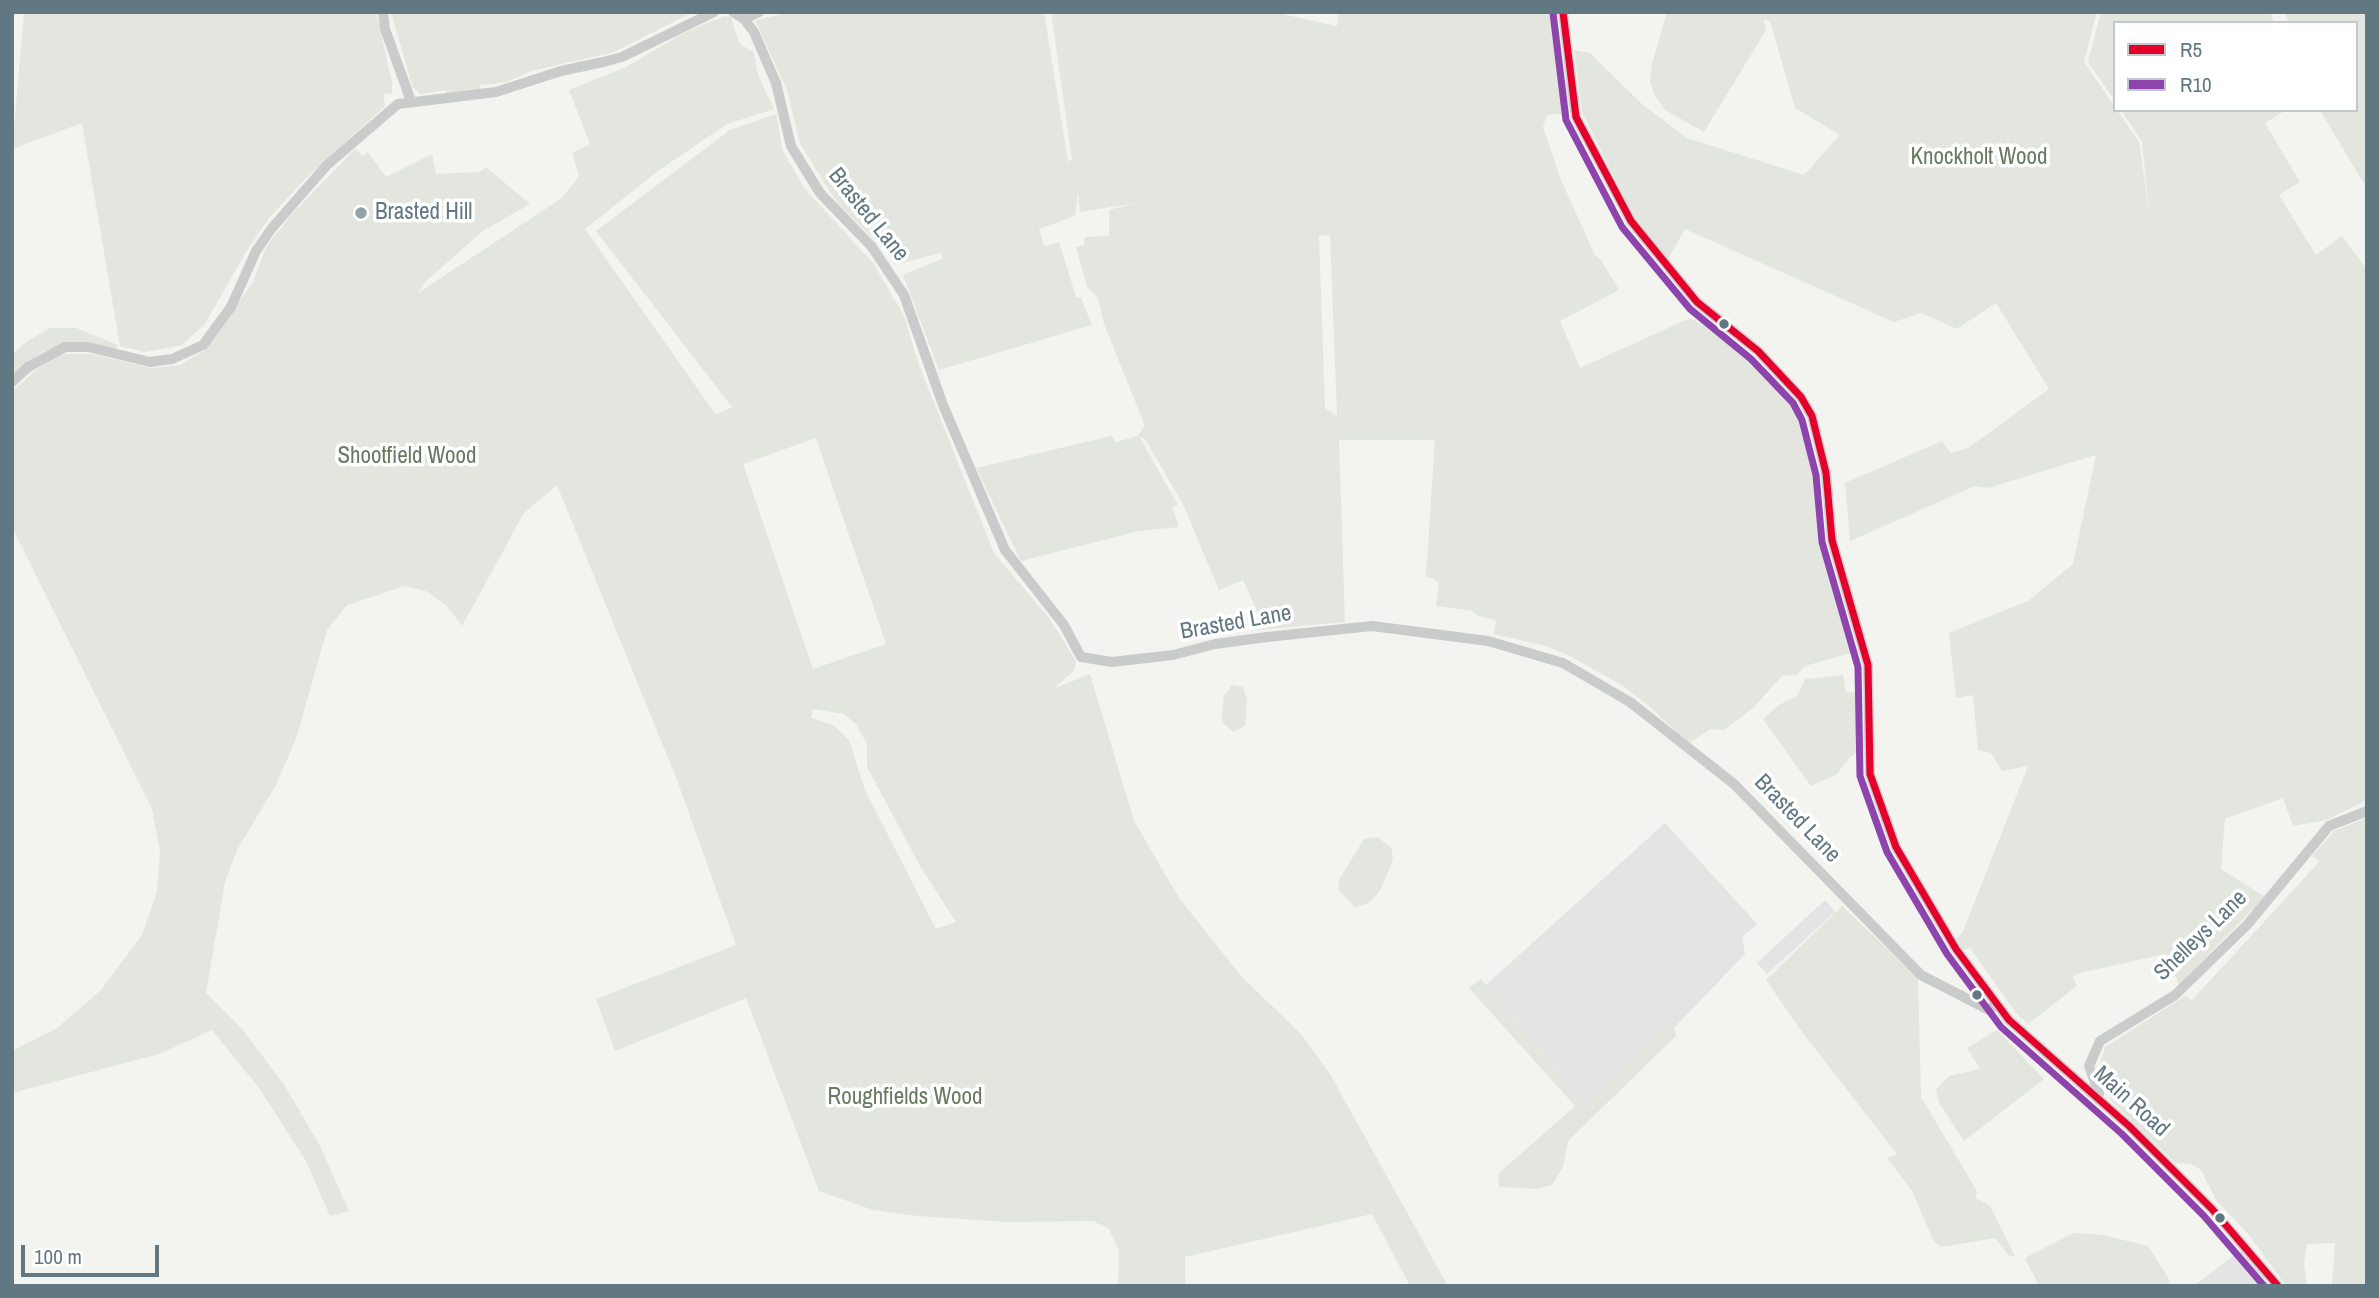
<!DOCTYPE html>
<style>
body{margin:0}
#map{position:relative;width:2379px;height:1298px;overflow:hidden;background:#f3f3f0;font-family:"Archivo Narrow",sans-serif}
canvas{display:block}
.frame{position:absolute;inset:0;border:14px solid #617883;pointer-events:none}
.legend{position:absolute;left:2113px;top:21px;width:245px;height:91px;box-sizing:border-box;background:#fff;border:2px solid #c0c9cd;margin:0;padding:9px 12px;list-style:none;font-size:21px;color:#617883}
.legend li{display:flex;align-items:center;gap:14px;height:35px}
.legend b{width:35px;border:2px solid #c0c9cd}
.scale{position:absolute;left:21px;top:1245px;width:138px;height:32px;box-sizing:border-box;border:4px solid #617883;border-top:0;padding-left:9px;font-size:21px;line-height:24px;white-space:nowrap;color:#617883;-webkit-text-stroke:5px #fff;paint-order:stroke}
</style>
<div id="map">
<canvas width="2379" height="1298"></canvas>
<div class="frame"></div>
<ul class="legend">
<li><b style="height:9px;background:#e4002b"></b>R5</li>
<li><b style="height:9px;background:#8e44ad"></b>R10</li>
</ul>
<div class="scale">100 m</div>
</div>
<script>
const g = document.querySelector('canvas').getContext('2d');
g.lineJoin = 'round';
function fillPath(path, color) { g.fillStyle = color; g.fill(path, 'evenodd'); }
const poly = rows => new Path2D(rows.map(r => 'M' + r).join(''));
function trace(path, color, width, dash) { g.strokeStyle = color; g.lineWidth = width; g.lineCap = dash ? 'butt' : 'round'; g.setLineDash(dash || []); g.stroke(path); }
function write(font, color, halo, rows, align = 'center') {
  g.font = font + ' "Archivo Narrow",sans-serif'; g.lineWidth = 7; g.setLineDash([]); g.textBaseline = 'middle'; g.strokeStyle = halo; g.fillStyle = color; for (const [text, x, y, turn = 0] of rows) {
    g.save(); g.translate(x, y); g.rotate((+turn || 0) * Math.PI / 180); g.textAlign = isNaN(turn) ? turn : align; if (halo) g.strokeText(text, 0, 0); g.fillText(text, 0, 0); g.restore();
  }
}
const built = poly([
 [1665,823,1757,924,1742,937,1745,954,1673,1029,1664,1029,1585,1105,1486,985],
 [1825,900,1835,912,1767,974,1757,963],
 [2242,1249,2270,1286,2194,1286]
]);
const green = poly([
 [24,12,376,12,392,82,392,93,383,94,385,106,305,179,269,218,246,252,205,324,182,345,145,352,120,346,82,123,12,149],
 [391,12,693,12,614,52,531,71,507,82,480,85,481,91,447,95,446,90,421,94,413,88],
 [793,12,1044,12,1068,162,1072,159,1051,12,1272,12,1337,26,1339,12,1556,12,1571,113,1547,115,1543,127,1561,180,1595,255,1601,260,1619,290,1560,321,1580,368,1690,318,1722,335,1747,354,1792,400,1806,425,1819,495,1820,532,1842,617,1858,651,1805,666,1796,675,1782,676,1754,707,1724,730,1711,729,1691,742,1686,741,1649,706,1623,686,1570,656,1546,646,1494,634,1496,620,1478,616,1472,611,1436,606,1439,582,1426,576,1435,440,1339,440,1345,622,1258,630,1254,619,1261,619,1243,580,1219,590,1183,504,1145,439,1139,436,1178,505,1172,507,1179,527,1139,531,1021,561,976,468,1111,436,1116,442,1137,436,1145,426,1104,324,1098,298,1087,287,1076,247,1084,245,1085,237,1109,236,1109,210,1136,203,1080,212,1078,192,1075,216,1039,229,1044,246,1059,242,1076,297,1081,298,1092,325,939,370,903,275,943,258,940,253,895,265,891,256,839,205,823,181,800,143,787,90,755,20],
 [1330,235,1337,415,1337,416,1325,408,1319,236],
 [1667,12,2097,12,2084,62,2139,142,2150,218,2142,142,2121,110,2286,110,2265,123,2300,182,2279,195,2316,255,2342,236,2367,270,2367,800,2327,820,2293,826,2283,798,2225,819,2221,869,2265,897,2179,984,2165,954,2080,973,2073,977,2077,986,2028,1024,2016,1013,1970,948,1963,950,1956,938,1962,934,2028,766,2002,771,1991,753,1978,750,1973,695,1956,698,1949,633,2028,601,2073,564,2096,455,1988,488,1975,486,1850,541,1845,483,1942,441,1951,453,1968,448,2049,389,1996,303,1957,329,1921,313,1894,322,1685,229,1668,259,1632,213,1582,112,1574,50,1590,53,1642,104,1687,138,1804,175,1840,135,1795,108,1770,21,1764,20,1766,30,1704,132,1665,110,1654,94,1650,81,1652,64],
 [2101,12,2270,12,2274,23,2115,23,2115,101,2088,62],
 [2285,12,2367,12,2367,189,2320,110,2356,110,2356,23,2289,23],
 [724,16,731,17,739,43,754,53,758,75,774,109,727,124,658,171,585,229,716,415,732,407,596,231,730,130,776,114,783,151,804,188,873,263,905,318,917,360,994,553,1049,618,1076,661,1074,671,1053,689,1090,674,1134,821,1179,898,1241,976,1301,1034,1330,1074,1448,1286,1410,1286,1372,1214,1185,1257,1185,1286,1118,1286,1119,1251,1109,1229,1093,1221,1007,1222,918,1216,873,1210,819,1191,746,998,615,1051,596,999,736,945,677,780,557,485,524,513,462,626,446,605,426,591,405,586,347,605,327,630,296,739,276,785,237,850,225,882,206,993,243,1030,285,1086,320,1146,349,1211,330,1216,306,1161,259,1088,212,1030,159,1054,12,1093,12,1051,57,1028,101,990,142,935,157,892,160,852,152,809,12,527,12,392,38,368,62,354,91,354,152,368,180,365,204,351,253,282,266,247,292,214,355,149,363,156,368,152,386,177,432,154,436,174,480,172,486,167,530,204,483,231,424,283,418,293,562,198,579,176,572,153,590,144,569,90,626,67,684,33],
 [816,438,886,644,813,669,743,464],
 [813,709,843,714,856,724,867,744,867,767,920,866,956,922,936,929,865,790,849,740,833,725,811,718],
 [50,328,76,328,118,345,117,352,86,343,68,342,41,353,12,376,12,355,26,342],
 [1843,675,1846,693,1862,691,1864,748,1850,757,1837,774,1811,786,1763,719,1779,705,1797,696,1805,679],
 [1232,685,1243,687,1247,700,1245,726,1233,732,1222,722,1222,712,1224,696],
 [2367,818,2367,1286,2332,1286,2335,1243,2307,1244,2304,1263,2307,1286,2286,1286,2249,1235,2216,1200,2201,1170,2191,1164,2175,1163,2112,1102,2098,1069,2105,1047,2185,996,2192,1000,2320,861,2312,856,2334,831],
 [1377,837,1391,847,1393,857,1390,868,1378,894,1367,904,1355,907,1338,890,1340,878,1364,839],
 [1842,906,1918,978,1921,1097,1977,1191,1976,1198,1990,1206,2015,1256,2009,1256,1995,1238,1941,1247,1934,1242,1912,1191,1887,1158,1897,1154,1802,1032,1766,980],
 [1481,979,1585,1105,1664,1029,1673,1029,1677,1035,1568,1141,1563,1167,1552,1185,1537,1189,1499,1187,1498,1174,1575,1106,1469,988],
 [1997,1030,2044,1079,1964,1141,1939,1103,1936,1089,1949,1076,1980,1069,1967,1048],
 [2073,1233,2103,1235,2148,1246,2170,1281,2167,1286,2039,1286,2025,1258]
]);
const minor = poly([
 [383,12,385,29,411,101],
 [733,12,744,19,759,12],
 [1563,12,1576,117,1631,221,1697,302,1758,351,1801,397,1812,416,1826,473,1832,540,1868,665,1870,774,1896,847,1956,949,2009,1020,2129,1126,2212,1209,2278,1286],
 [744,19,754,32,776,83,791,146,820,193,872,247,904,295,943,405,1005,550,1064,625,1081,657,1112,662,1173,655,1215,644,1267,637,1372,626,1488,641,1563,663,1630,702,1734,784,1921,975,1987,1009,1996,1006],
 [12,382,28,367,65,347,88,347,150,362,172,359,203,345,231,307,256,251,272,228,327,165,398,104,496,92,561,71,603,62,622,57,714,12],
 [2098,1099,2099,1093,2089,1066,2100,1041,2175,995,2247,925,2329,826,2367,811]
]);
const bus1 = poly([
 [1563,12,1576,117,1631,221,1697,302,1758,351,1801,397,1812,416,1826,473,1832,540,1868,665,1870,774,1896,847,1956,949,2009,1020,2129,1126,2212,1209,2278,1286]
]);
const bus2 = poly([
 [1553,13,1566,120,1622,227,1690,309,1751,359,1793,403,1802,420,1816,475,1822,542,1858,667,1860,776,1887,852,1947,954,2001,1027,2122,1134,2204,1216,2264,1286]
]);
const markers = [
 [361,213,7,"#94a3a9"],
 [1724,324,6,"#617883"],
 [1977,995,6,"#617883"],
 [2220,1218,6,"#617883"]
];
const parkNames = [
 ["Knockholt Wood",1979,158],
 ["Shootfield Wood",407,457],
 ["Roughfields Wood",905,1098]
];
const poiNames = [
 ["Brasted Hill",375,213]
];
const streetNames = [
 ["Brasted Lane",868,215,51],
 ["Brasted Lane",1236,623,-10],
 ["Brasted Lane",1797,819,46],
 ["Shelleys Lane",2201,936,-44],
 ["Main Road",2131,1102,42]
];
fillPath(built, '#e3e4e3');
fillPath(green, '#e3e6de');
trace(minor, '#cacccc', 10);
trace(bus1, '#e4002b', 7);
trace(bus2, '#8e44ad', 7);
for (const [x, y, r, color] of markers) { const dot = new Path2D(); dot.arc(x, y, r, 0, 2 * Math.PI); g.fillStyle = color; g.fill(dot); trace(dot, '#fff', 2.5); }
write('23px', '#687a60', '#fff', parkNames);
write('23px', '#617883', '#fff', poiNames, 'left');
write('23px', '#617883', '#fff', streetNames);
</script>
